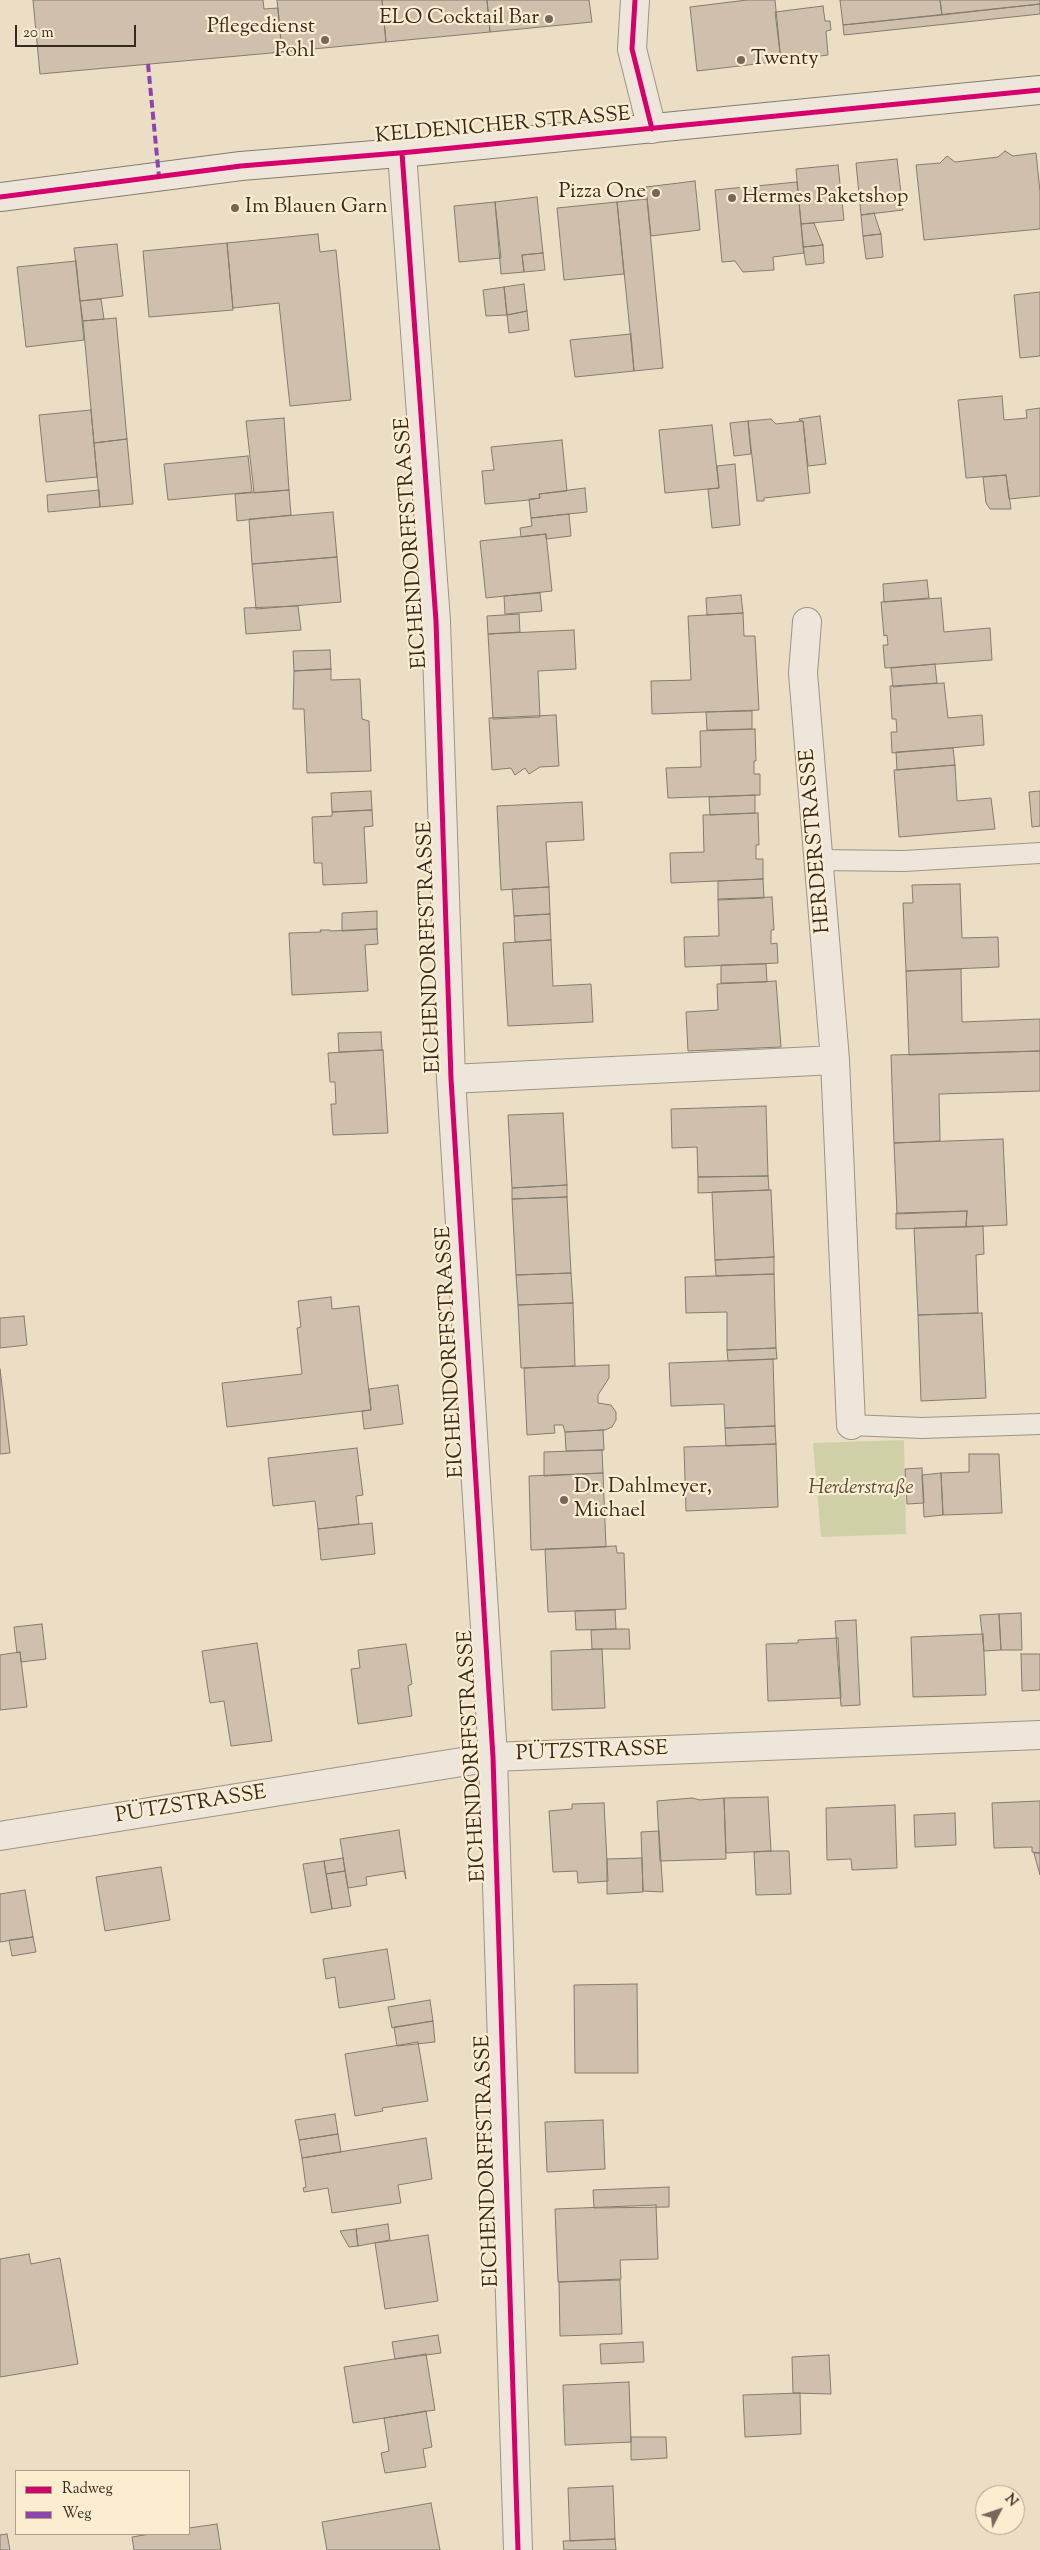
<!DOCTYPE html>
<meta charset="utf-8">
<style>
body{margin:0}
#map{position:relative;width:1040px;height:2550px;overflow:hidden;background:#ebdec5;font-family:"Sorts Mill Goudy",serif}
canvas{display:block}
.legend{position:absolute;left:15px;top:2470px;width:175px;height:65px;box-sizing:border-box;background:#fcedd0;border:1px solid #ad9f8a;margin:0;padding:6px 9px;list-style:none;font-size:15px;color:#362922}
.legend li{display:flex;align-items:center;gap:10px;height:25px}
.legend b{width:25px;border:1px solid #ad9f8a}
.north{position:absolute;left:975px;top:2485px;width:50px;height:50px;box-sizing:border-box;background:#fcedd0;border:1px solid #ad9f8a;border-radius:50%;rotate:49deg;font-size:14px;font-weight:700;line-height:20px;text-align:center;color:#362922}
.north::after{content:'';display:block;margin:auto;width:18px;height:22px;background:#75685b;clip-path:polygon(50% 0,100% 100%,50% 72%,0 100%)}
.scale{position:absolute;left:15px;top:25px;width:121px;height:22px;box-sizing:border-box;border:2px solid #362922;border-top:0;padding-left:6px;font-size:15px;line-height:18px;white-space:nowrap;color:#362922;-webkit-text-stroke:4px #fcedd0;paint-order:stroke}
</style>
<div id="map">
<canvas width="1040" height="2550"></canvas>
<ul class="legend">
<li><b style="height:6px;background:#d6006c"></b>Radweg</li>
<li><b style="height:6px;background:#8e44ad"></b>Weg</li>
</ul>
<div class="north">N</div>
<div class="scale">20 m</div>
</div>
<script>
const g = document.querySelector('canvas').getContext('2d');
g.lineJoin = 'round';
function fillPath(path, color) { g.fillStyle = color; g.fill(path, 'evenodd'); }
const poly = rows => new Path2D(rows.map(r => 'M' + r).join(''));
function trace(path, color, width, dash) { g.strokeStyle = color; g.lineWidth = width; g.lineCap = dash ? 'butt' : 'round'; g.setLineDash(dash || []); g.stroke(path); }
function write(font, color, halo, rows, align = 'center') {
  g.font = font + ' "Sorts Mill Goudy",serif'; g.lineWidth = 4.5; g.setLineDash([]); g.textBaseline = 'middle'; g.strokeStyle = halo; g.fillStyle = color; for (const [text, x, y, turn = 0] of rows) {
    g.save(); g.translate(x, y); g.rotate((+turn || 0) * Math.PI / 180); g.textAlign = isNaN(turn) ? turn : align; if (halo) g.strokeText(text, 0, 0); g.fillText(text, 0, 0); g.restore();
  }
}
const green = poly([
 [904,1440,906,1534,821,1537,813,1443]
]);
const building = poly([
 [33,0,263,0,264,9,278,8,282,52,40,74,33,0],
 [277,0,382,0,386,42,282,52,277,0],
 [382,0,487,0,490,32,386,42,382,0],
 [487,0,589,0,592,22,490,32,487,0],
 [747,0,775,0,781,61,697,71,690,7,747,0],
 [840,0,940,0,942,15,843,25,840,0],
 [940,0,1040,0,1040,4,942,15,940,0],
 [1040,4,1040,14,844,35,843,25,1040,4],
 [823,6,825,21,830,21,831,30,826,31,828,55,781,61,775,12,823,6],
 [1005,151,1013,156,1036,153,1040,191,1040,229,924,240,916,165,940,163,947,156,955,162,998,157,1005,151],
 [897,159,903,210,861,215,856,163,897,159],
 [838,165,844,220,801,224,796,169,838,165],
 [695,181,700,230,651,236,646,187,695,181],
 [797,182,804,253,773,257,774,270,743,272,735,261,722,262,715,190,797,182],
 [537,197,543,253,522,255,524,272,501,274,495,202,537,197],
 [647,199,663,368,634,371,617,202,647,199],
 [495,202,501,258,459,262,454,206,495,202],
 [617,202,624,274,564,280,557,208,617,202],
 [874,213,881,234,863,236,861,215,874,213],
 [814,223,823,245,803,247,801,224,814,223],
 [318,234,320,252,336,250,351,400,290,406,279,303,233,308,227,243,318,234],
 [881,234,883,257,866,259,863,236,881,234],
 [227,243,233,310,149,317,143,251,227,243],
 [117,244,123,296,80,301,74,248,117,244],
 [823,245,824,263,806,265,803,247,823,245],
 [543,253,545,270,524,272,522,255,543,253],
 [76,261,84,340,26,347,17,267,76,261],
 [524,284,527,311,507,315,504,287,524,284],
 [504,287,507,315,486,316,483,290,504,287],
 [1040,292,1040,356,1020,358,1014,295,1040,292],
 [101,299,104,319,83,321,80,301,101,299],
 [527,311,529,330,509,333,507,315,527,311],
 [116,318,127,439,94,443,83,321,116,318],
 [631,334,634,371,575,377,570,340,631,334],
 [1002,396,1004,420,1027,418,1026,410,1040,408,1040,496,1009,499,1006,475,966,478,958,400,1002,396],
 [91,410,97,477,46,482,39,415,91,410],
 [820,416,826,464,808,466,803,421,800,421,799,419,820,416],
 [284,418,289,490,254,493,246,421,284,418],
 [771,419,776,424,803,421,810,493,764,498,764,501,757,501,748,421,771,419],
 [748,421,751,454,734,456,730,423,748,421],
 [712,425,719,488,665,493,659,430,712,425],
 [127,439,133,504,100,507,94,443,127,439],
 [562,440,567,491,539,494,540,498,529,500,485,504,482,471,494,470,491,447,562,440],
 [248,456,252,492,168,500,164,464,248,456],
 [735,464,740,525,712,528,708,489,719,488,717,466,735,464],
 [1006,475,1011,509,990,509,986,503,983,477,1006,475],
 [585,488,587,512,531,518,529,499,540,498,539,494,585,488],
 [99,490,100,507,48,512,47,495,99,490],
 [289,490,291,515,237,521,235,494,289,490],
 [333,512,337,557,252,564,249,519,333,512],
 [569,514,571,536,546,539,546,534,521,537,520,528,532,526,531,518,569,514],
 [546,534,552,591,486,598,480,541,546,534],
 [337,557,341,602,256,609,252,564,337,557],
 [927,580,929,598,884,602,883,584,927,580],
 [540,593,542,611,505,614,504,596,540,593],
 [741,595,743,613,707,615,706,598,741,595],
 [941,598,944,632,990,628,992,660,885,668,883,645,888,645,887,635,884,636,881,602,941,598],
 [298,606,301,630,246,634,244,608,298,606],
 [743,613,744,636,755,636,759,710,652,714,651,681,691,680,688,616,743,613],
 [519,614,520,632,488,634,487,616,519,614],
 [574,630,576,669,538,671,540,717,493,719,488,634,574,630],
 [330,650,331,669,294,671,293,651,330,650],
 [935,664,937,683,893,687,891,668,935,664],
 [331,669,331,680,360,679,362,719,369,721,371,771,307,773,304,709,293,709,294,671,331,669],
 [944,683,948,718,982,715,984,745,892,753,891,732,897,732,896,719,892,719,890,686,944,683],
 [752,711,752,729,707,730,706,712,752,711],
 [556,715,559,766,540,767,529,774,525,768,515,775,511,768,492,770,489,718,556,715],
 [755,729,756,761,754,761,754,774,760,774,760,795,668,798,666,768,701,767,700,731,755,729],
 [953,748,955,765,897,770,896,752,953,748],
 [955,765,957,801,991,798,995,829,899,837,894,770,955,765],
 [371,791,372,810,332,812,331,793,371,791],
 [1040,791,1040,826,1032,827,1029,792,1040,791],
 [755,795,755,813,710,815,709,797,755,795],
 [582,802,584,840,546,842,549,887,501,890,497,806,582,802],
 [372,810,373,826,364,827,367,883,323,885,322,863,314,863,312,817,332,816,332,812,372,810],
 [758,813,759,845,756,845,756,859,763,859,763,879,671,883,670,853,704,852,703,815,758,813],
 [763,879,764,898,718,900,718,881,763,879],
 [960,884,962,938,998,937,999,967,906,971,903,903,913,903,912,885,960,884],
 [549,887,550,914,514,916,512,889,549,887],
 [772,897,774,930,771,930,771,944,777,943,778,963,685,967,684,937,719,936,718,899,772,897],
 [377,911,377,929,342,931,342,913,377,911],
 [550,914,551,940,515,942,514,916,550,914],
 [377,929,378,944,365,945,368,991,292,995,289,933,321,932,320,930,330,930,330,931,377,929],
 [551,940,553,986,591,984,593,1022,508,1026,503,943,551,940],
 [766,964,767,982,721,983,721,965,766,964],
 [961,969,962,1022,1040,1019,1040,1051,909,1055,906,971,961,969],
 [776,981,781,1047,688,1051,686,1012,718,1010,717,984,776,981],
 [381,1032,382,1050,339,1052,338,1033,381,1032],
 [383,1050,388,1133,333,1135,331,1104,336,1104,335,1082,330,1082,328,1053,383,1050],
 [1040,1051,1040,1091,939,1094,940,1141,894,1143,891,1055,1040,1051],
 [766,1106,768,1176,698,1177,697,1147,672,1148,671,1109,766,1106],
 [563,1113,567,1185,512,1188,508,1115,563,1113],
 [1003,1139,1007,1225,966,1227,967,1211,897,1214,894,1143,1003,1139],
 [768,1176,769,1190,698,1193,698,1177,768,1176],
 [567,1185,567,1197,512,1199,512,1188,567,1185],
 [771,1190,774,1257,715,1260,712,1192,771,1190],
 [567,1197,571,1273,516,1275,512,1199,567,1197],
 [967,1211,966,1227,896,1229,896,1213,967,1211],
 [983,1226,984,1254,976,1255,978,1313,918,1315,914,1228,983,1226],
 [774,1257,774,1274,716,1276,715,1260,774,1257],
 [571,1273,573,1303,518,1305,516,1275,571,1273],
 [774,1274,776,1348,727,1350,727,1312,686,1313,685,1277,774,1274],
 [331,1297,332,1309,359,1306,371,1410,227,1427,222,1383,302,1374,297,1328,301,1327,298,1301,331,1297],
 [573,1303,575,1366,521,1368,518,1305,573,1303],
 [982,1313,986,1398,921,1401,918,1315,982,1313],
 [24,1316,27,1345,0,1348,0,1318,24,1316],
 [776,1348,777,1359,728,1361,727,1350,776,1348],
 [773,1359,775,1426,725,1428,724,1404,671,1406,669,1363,773,1359],
 [609,1365,609,1378,598,1395,598,1403,611,1405,616,1412,616,1420,612,1427,605,1430,565,1432,563,1425,554,1425,555,1433,527,1435,524,1368,609,1365],
 [0,1369,10,1453,0,1454,0,1369],
 [398,1385,403,1424,364,1429,362,1411,371,1410,369,1389,398,1385],
 [775,1426,776,1444,726,1446,725,1428,775,1426],
 [603,1430,604,1450,566,1451,565,1432,603,1430],
 [776,1444,778,1507,686,1511,684,1447,776,1444],
 [357,1448,363,1495,356,1496,359,1524,318,1529,315,1501,273,1506,268,1458,357,1448],
 [602,1450,603,1473,544,1476,544,1452,602,1450],
 [969,1454,999,1454,1002,1513,943,1515,941,1473,969,1472,969,1454],
 [922,1468,924,1503,907,1504,905,1469,922,1468],
 [603,1473,606,1547,531,1550,529,1476,603,1473],
 [941,1473,943,1515,924,1517,922,1475,941,1473],
 [372,1523,375,1554,321,1560,318,1529,372,1523],
 [616,1546,617,1553,624,1553,626,1609,548,1612,545,1549,616,1546],
 [615,1610,616,1629,576,1630,575,1611,615,1610],
 [1021,1613,1022,1650,1001,1650,999,1614,1021,1613],
 [999,1614,1001,1650,984,1651,980,1615,999,1614],
 [856,1620,860,1705,841,1706,835,1621,856,1620],
 [42,1624,46,1659,21,1662,20,1652,17,1653,14,1627,42,1624],
 [616,1629,629,1629,630,1649,592,1649,591,1630,616,1629],
 [983,1634,986,1695,913,1697,911,1637,983,1634],
 [838,1638,841,1698,768,1701,766,1644,798,1643,798,1640,838,1638],
 [257,1643,272,1741,231,1746,224,1701,210,1703,202,1651,257,1643],
 [406,1644,412,1684,408,1686,412,1716,358,1724,351,1669,360,1668,358,1650,406,1644],
 [602,1649,605,1708,552,1710,551,1651,602,1649],
 [20,1652,27,1707,0,1710,0,1655,20,1652],
 [1021,1654,1040,1654,1040,1690,1022,1691,1021,1654],
 [768,1797,771,1851,726,1853,724,1798,768,1797],
 [692,1798,700,1800,724,1798,726,1859,660,1861,657,1801,692,1798],
 [1040,1801,1040,1853,1032,1852,1032,1847,994,1848,992,1803,1040,1801],
 [604,1803,608,1881,578,1883,577,1871,553,1872,549,1811,572,1809,572,1804,604,1803],
 [895,1805,897,1868,852,1870,851,1859,827,1860,826,1808,895,1805],
 [955,1813,956,1845,915,1847,914,1815,955,1813],
 [399,1830,406,1879,404,1871,366,1877,367,1885,348,1888,340,1839,399,1830],
 [659,1831,663,1892,643,1891,641,1832,659,1831],
 [771,1851,789,1851,791,1894,756,1895,754,1852,771,1851],
 [1034,1853,1040,1853,1040,1875,1034,1853],
 [343,1858,345,1871,326,1874,324,1861,343,1858],
 [642,1858,643,1892,607,1894,607,1859,642,1858],
 [324,1861,332,1909,311,1913,303,1864,324,1861],
 [161,1867,170,1920,105,1931,96,1877,161,1867],
 [345,1871,351,1906,332,1909,326,1874,345,1871],
 [25,1890,33,1937,0,1942,0,1894,25,1890],
 [33,1937,36,1952,12,1956,9,1940,33,1937],
 [387,1949,395,1999,339,2008,335,1977,326,1979,323,1959,387,1949],
 [637,1984,638,2073,575,2073,574,1985,637,1984],
 [430,2000,433,2021,392,2028,388,2007,430,2000],
 [433,2021,435,2042,397,2046,394,2027,433,2021],
 [418,2042,428,2101,382,2108,383,2111,355,2116,345,2054,418,2042],
 [335,2114,338,2134,299,2140,295,2120,335,2114],
 [603,2120,605,2169,547,2172,545,2122,603,2120],
 [338,2134,341,2152,302,2158,299,2140,338,2134],
 [426,2138,432,2179,398,2185,401,2203,332,2213,328,2188,304,2192,303,2188,306,2187,302,2158,426,2138],
 [669,2187,669,2207,594,2208,593,2190,669,2187],
 [656,2205,658,2259,620,2260,621,2279,558,2282,555,2209,656,2205],
 [388,2224,390,2240,358,2246,356,2229,388,2224],
 [356,2229,358,2246,349,2247,340,2231,356,2229],
 [428,2235,438,2301,385,2309,375,2243,428,2235],
 [29,2254,31,2264,60,2258,78,2364,0,2377,0,2259,29,2254],
 [620,2280,622,2334,560,2336,559,2282,620,2280],
 [438,2335,441,2353,395,2359,392,2342,438,2335],
 [643,2342,644,2362,601,2364,600,2344,643,2342],
 [426,2354,435,2410,353,2423,344,2367,426,2354],
 [829,2355,831,2394,793,2393,792,2357,829,2355],
 [629,2382,631,2442,565,2445,563,2385,629,2382],
 [800,2393,801,2434,745,2437,743,2395,800,2393],
 [426,2411,432,2447,423,2449,426,2467,385,2473,381,2453,389,2451,384,2418,426,2411],
 [631,2437,666,2437,667,2458,631,2460,631,2437],
 [613,2486,615,2539,570,2541,568,2488,613,2486],
 [431,2503,440,2550,327,2550,322,2522,431,2503],
 [217,2524,221,2550,134,2550,132,2537,150,2534,189,2534,189,2528,217,2524],
 [7,2534,10,2550,0,2550,0,2535,7,2534],
 [615,2539,616,2550,564,2550,563,2541,615,2539]
]);
const lane = poly([
 [818,860,904,861,1040,853],
 [851,1425,922,1428,1040,1424]
]);
const street = poly([
 [635,0,632,49,652,129],
 [402,153,436,621,451,1079,493,1757,518,2550],
 [807,622,803,673,835,1060,851,1425],
 [451,1079,835,1060],
 [0,1836,493,1757,1040,1735]
]);
const secondary = poly([
 [0,197,241,166,411,152,1040,90]
]);
const quiet = poly([
 [148,64,159,177]
]);
const cycleway = poly([
 [635,0,632,49,652,129],
 [402,153,436,621,451,1079,493,1757,518,2550],
 [0,197,241,166,411,152,1040,90]
]);
const markers = [
 [549,19,5,"#75685b"],
 [325,40,5,"#75685b"],
 [741,60,5,"#75685b"],
 [656,193,5,"#75685b"],
 [732,198,5,"#75685b"],
 [235,208,5,"#75685b"],
 [564,1500,5,"#75685b"]
];
const poiNames = [
 ["ELO Cocktail Bar",539,19,"right"],
 ["Pflegedienst",315,28,"right"],
 ["Pohl",315,52,"right"],
 ["Twenty",751,60],
 ["Pizza One",646,193,"right"],
 ["Hermes Paketshop",742,198],
 ["Im Blauen Garn",245,208],
 ["Dr. Dahlmeyer,",574,1488],
 ["Michael",574,1512]
];
const streetNames = [
 ["KELDENICHER STRASSE",503,127,-5],
 ["EICHENDORFFSTRASSE",413,543,-94],
 ["HERDERSTRASSE",817,841,-95],
 ["EICHENDORFFSTRASSE",431,947,-92],
 ["EICHENDORFFSTRASSE",452,1352,-93],
 ["PÜTZSTRASSE",592,1753,-2],
 ["EICHENDORFFSTRASSE",474,1756,-93],
 ["PÜTZSTRASSE",191,1806,-9],
 ["EICHENDORFFSTRASSE",489,2161,-92]
];
const parkNames = [
 ["Herderstraße",861,1489]
];
fillPath(green, '#d0d0a8');
fillPath(building, '#d0bfad');
trace(building, '#847c6f', 1);
trace(lane, '#9d9485', 22);
trace(street, '#9d9485', 30);
trace(secondary, '#847c6f', 30);
trace(lane, '#eee6da', 20);
trace(street, '#eee6da', 28);
trace(secondary, '#eee6da', 28);
trace(quiet, '#8e44ad', 4, [8, 4]);
trace(cycleway, '#d6006c', 5);
for (const [x, y, r, color] of markers) { const dot = new Path2D(); dot.arc(x, y, r, 0, 2 * Math.PI); g.fillStyle = color; g.fill(dot); trace(dot, '#fcedd0', 2); }
write('21px', '#362922', '#fcedd0', poiNames, 'left');
write('21px', '#362922', '#fcedd0', streetNames);
write('italic 21px', '#57503e', '#fcedd0', parkNames);
</script>
